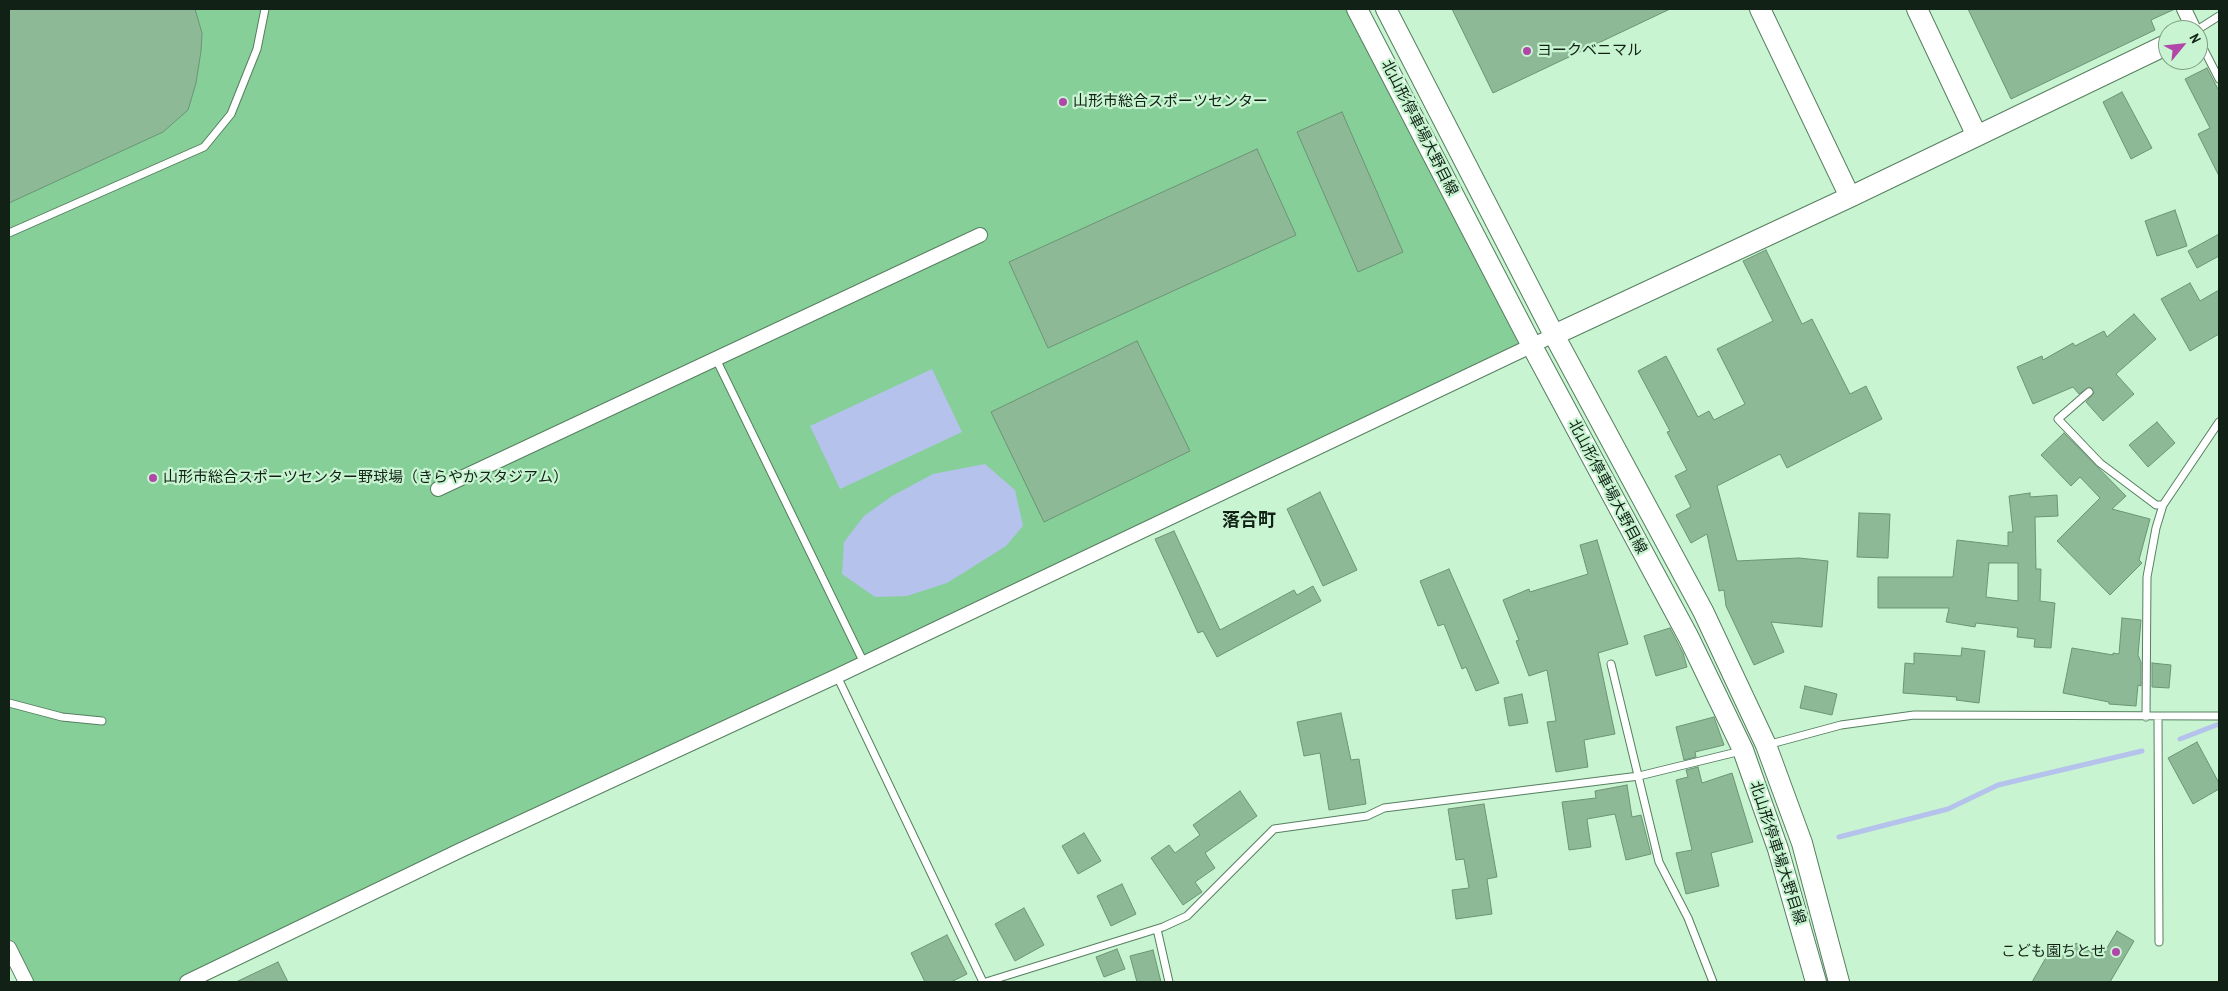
<!DOCTYPE html>
<meta charset="utf-8">
<style>
body{margin:0}
#map{position:relative;width:2228px;height:991px;overflow:hidden;background:#c8f4d1;font-family:"Archivo Narrow",sans-serif}
canvas{display:block}
.frame{position:absolute;inset:0;border:10px solid #112115;pointer-events:none}
.north{position:absolute;left:2158px;top:20px;width:50px;height:50px;box-sizing:border-box;background:#c8f4d1;border:1px solid #7fa086;border-radius:50%;rotate:62deg;font-size:14px;font-weight:700;line-height:20px;text-align:center;color:#112115}
.north::after{content:'';display:block;margin:auto;width:18px;height:22px;background:#b147a8;clip-path:polygon(50% 0,100% 100%,50% 72%,0 100%)}
</style>
<div id="map">
<canvas width="2228" height="991"></canvas>
<div class="frame"></div>
<div class="north">N</div>
</div>
<script>
const g = document.querySelector('canvas').getContext('2d');
g.lineJoin = 'round';
function fillPath(path, color) { g.fillStyle = color; g.fill(path, 'evenodd'); }
const poly = rows => new Path2D(rows.map(r => 'M' + r).join(''));
function trace(path, color, width, dash) { g.strokeStyle = color; g.lineWidth = width; g.lineCap = dash ? 'butt' : 'round'; g.setLineDash(dash || []); g.stroke(path); }
function write(font, color, halo, rows, align = 'center') {
  g.font = font + ' "Archivo Narrow","Noto Sans JP",sans-serif'; g.lineWidth = 4.5; g.setLineDash([]); g.textBaseline = 'middle'; g.strokeStyle = halo; g.fillStyle = color; for (const [text, x, y, turn = 0] of rows) {
    g.save(); g.translate(x, y); g.rotate((+turn || 0) * Math.PI / 180); g.textAlign = isNaN(turn) ? turn : align; if (halo) g.strokeText(text, 0, 0); g.fillText(text, 0, 0); g.restore();
  }
}
const green = poly([
 [9,9,1357,9,1532,346,187,982,26,982,9,948]
]);
const water = poly([
 [932,369,962,432,840,489,810,426],
 [985,464,1015,490,1023,526,1006,546,947,583,907,596,875,597,842,574,844,542,864,516,892,496,933,474]
]);
const stream = poly([
 [2180,739,2219,724],
 [1839,837,1948,809,1998,785,2142,751]
]);
const building = poly([
 [9,9,195,9,202,33,201,51,196,83,188,110,163,132,9,203,9,9],
 [1452,9,1670,9,1493,93,1452,9],
 [1968,9,2175,9,2151,20,2155,30,2011,99,1968,9],
 [2207,68,2219,91,2219,176,2198,134,2210,128,2185,79,2207,68],
 [2122,92,2152,148,2131,159,2103,102,2122,92],
 [1342,112,1403,252,1358,272,1297,132,1342,112],
 [1257,149,1296,235,1048,348,1009,262,1257,149],
 [2175,210,2187,246,2157,256,2145,221,2175,210],
 [2219,234,2219,256,2197,268,2188,251,2219,234],
 [1766,250,1802,324,1812,319,1850,394,1866,386,1882,419,1787,468,1780,454,1717,486,1737,561,1799,558,1828,561,1822,627,1771,622,1784,652,1754,665,1726,606,1724,590,1719,591,1707,534,1691,543,1676,515,1691,507,1675,476,1687,470,1667,432,1670,431,1638,371,1666,356,1698,417,1709,411,1714,420,1745,404,1717,349,1773,321,1743,261,1766,250],
 [2190,283,2200,301,2219,290,2219,334,2190,351,2161,299,2190,283],
 [2134,314,2156,339,2116,374,2134,394,2103,421,2086,402,2094,393,2090,387,2079,394,2073,387,2033,404,2017,367,2042,356,2043,360,2073,343,2075,346,2104,331,2107,337,2134,314],
 [1137,341,1190,451,1044,522,991,412,1137,341],
 [2157,422,2175,443,2148,467,2129,445,2157,422],
 [2064,433,2126,496,2112,509,2150,519,2139,560,2142,563,2110,595,2057,541,2100,498,2080,477,2071,486,2041,455,2064,433],
 [1320,492,1357,570,1323,586,1287,509,1320,492],
 [2030,493,2030,497,2057,495,2058,516,2035,517,2036,569,2041,569,2040,601,2055,603,2051,648,2034,647,2035,639,2017,637,2018,628,1976,623,1975,627,1946,622,1949,608,1878,608,1878,577,1953,577,1957,540,2008,546,2008,532,2013,532,2009,496,2030,493],
 [1989,563,2018,563,2018,601,1986,597,1989,563],
 [1859,513,1890,514,1888,558,1857,557,1859,513],
 [1174,531,1220,630,1294,590,1297,595,1313,586,1321,601,1217,657,1203,631,1198,633,1155,539,1174,531],
 [1597,540,1628,644,1598,653,1615,734,1584,740,1588,767,1556,772,1547,722,1556,721,1547,670,1529,676,1516,641,1519,640,1503,600,1529,589,1530,592,1588,574,1580,545,1597,540],
 [1449,569,1499,683,1476,691,1466,667,1462,669,1444,624,1438,626,1420,581,1449,569],
 [2122,618,2141,620,2138,655,2141,662,2141,686,2138,685,2136,706,2109,704,2109,702,2063,693,2072,648,2113,655,2113,653,2119,654,2122,618],
 [1670,628,1683,653,1687,667,1656,676,1644,636,1670,628],
 [1962,648,1985,651,1979,703,1956,700,1957,697,1903,693,1905,663,1914,664,1914,653,1961,656,1962,648],
 [2152,663,2171,665,2169,688,2152,687,2152,663],
 [1805,686,1837,694,1832,715,1800,708,1805,686],
 [1522,694,1528,723,1509,726,1504,698,1522,694],
 [1341,713,1351,760,1359,759,1366,804,1329,810,1320,753,1304,756,1297,722,1341,713],
 [1714,717,1724,745,1695,752,1696,757,1684,760,1676,727,1714,717],
 [2197,742,2219,783,2219,789,2193,804,2168,758,2197,742],
 [1698,767,1702,783,1732,773,1753,842,1711,853,1719,886,1686,894,1676,853,1692,850,1676,780,1688,777,1686,770,1698,767],
 [1627,785,1632,817,1641,815,1651,854,1626,860,1615,814,1587,819,1591,847,1569,850,1562,802,1596,798,1595,791,1627,785],
 [1240,791,1257,816,1205,853,1215,868,1195,882,1202,892,1183,905,1151,858,1169,845,1175,853,1200,835,1193,825,1240,791],
 [1484,804,1497,877,1487,879,1492,914,1456,919,1452,890,1469,888,1464,859,1456,860,1448,809,1484,804],
 [1084,833,1101,861,1078,874,1062,846,1084,833],
 [1122,884,1136,914,1111,926,1097,896,1122,884],
 [1024,908,1044,945,1015,961,995,924,1024,908],
 [2117,931,2134,941,2110,982,2032,982,2052,947,2068,957,2076,943,2101,958,2117,931],
 [947,935,967,974,951,982,925,982,911,953,947,935],
 [1117,949,1125,969,1104,977,1096,957,1117,949],
 [1153,950,1161,982,1137,982,1130,956,1153,950],
 [278,962,288,982,236,982,278,962]
]);
const lane = poly([
 [2197,30,2219,16],
 [2198,38,2219,79],
 [9,233,204,147,231,114,257,49,265,9],
 [716,359,864,663],
 [2089,392,2058,419,2100,463,2156,505,2163,505],
 [1611,664,1659,862,1688,918,1713,982],
 [837,676,983,982],
 [9,703,62,717,102,721],
 [2158,716,2159,942],
 [2146,717,2147,577,2156,528,2163,505,2219,422],
 [1767,745,1841,725,1914,715,2219,716],
 [1157,929,1169,982],
 [986,982,1163,927,1187,916,1274,829,1367,816,1384,808,1639,776,1741,751]
]);
const street = poly([
 [2184,9,2194,30],
 [438,489,980,235],
 [9,948,26,982],
 [187,982,461,850,837,676,1554,335]
]);
const secondary = poly([
 [1357,9,1532,346,1689,638,1743,750,1778,849,1816,982],
 [1386,9,1554,335,1703,611,1766,745,1802,843,1839,982],
 [1760,9,1850,197],
 [1917,9,1977,136],
 [1554,335,1850,197,2168,44]
]);
const markers = [
 [1527,51,5,"#b147a8"],
 [1063,102,5,"#b147a8"],
 [153,478,5,"#b147a8"],
 [2116,952,5,"#b147a8"]
];
const poiNames = [
 ["ヨークベニマル",1537,51],
 ["山形市総合スポーツセンター",1073,102],
 ["山形市総合スポーツセンター野球場（きらやかスタジアム）",163,478],
 ["こども園ちとせ",2106,952,"right"]
];
const streetNames = [
 ["北山形停車場大野目線",1419,128,63],
 ["北山形停車場大野目線",1607,487,62],
 ["北山形停車場大野目線",1777,853,72]
];
const quarterNames = [
 ["落合町",1249,521]
];
fillPath(green, '#87cf99');
fillPath(water, '#b4c2ec');
trace(stream, '#b4c2ec', 5);
fillPath(building, '#8eb997');
trace(building, '#6b9574', 1);
trace(lane, '#567f5f', 9);
trace(street, '#567f5f', 16);
trace(secondary, '#567f5f', 22);
trace(lane, '#fff', 7);
trace(street, '#fff', 14);
trace(secondary, '#fff', 20);
for (const [x, y, r, color] of markers) { const dot = new Path2D(); dot.arc(x, y, r, 0, 2 * Math.PI); g.fillStyle = color; g.fill(dot); trace(dot, '#c8f4d1', 2); }
write('15px', '#112115', '#c8f4d1', poiNames, 'left');
write('15px', '#112115', '#c8f4d1', streetNames);
write('bold 18px', '#112115', '#c8f4d1', quarterNames);
</script>
